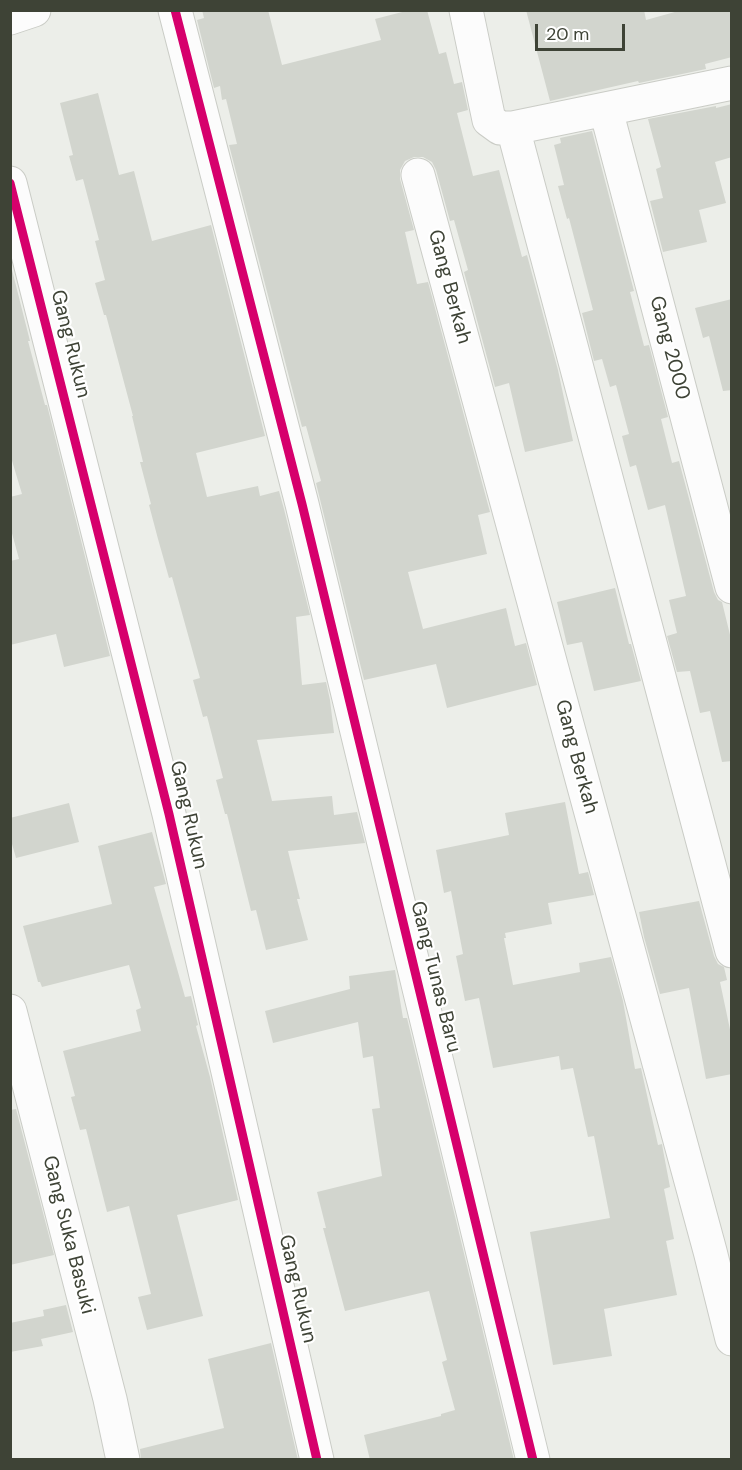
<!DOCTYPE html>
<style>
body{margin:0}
#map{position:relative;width:742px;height:1470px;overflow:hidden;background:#eceee9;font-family:"DM Sans",sans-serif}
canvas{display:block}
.frame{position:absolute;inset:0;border:12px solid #3e4336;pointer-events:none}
.scale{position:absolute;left:535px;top:24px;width:90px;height:27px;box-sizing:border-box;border:3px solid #3e4336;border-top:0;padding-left:8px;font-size:18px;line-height:21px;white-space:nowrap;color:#3e4336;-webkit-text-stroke:4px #fff;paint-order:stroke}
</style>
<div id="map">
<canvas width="742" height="1470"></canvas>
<div class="frame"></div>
<div class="scale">20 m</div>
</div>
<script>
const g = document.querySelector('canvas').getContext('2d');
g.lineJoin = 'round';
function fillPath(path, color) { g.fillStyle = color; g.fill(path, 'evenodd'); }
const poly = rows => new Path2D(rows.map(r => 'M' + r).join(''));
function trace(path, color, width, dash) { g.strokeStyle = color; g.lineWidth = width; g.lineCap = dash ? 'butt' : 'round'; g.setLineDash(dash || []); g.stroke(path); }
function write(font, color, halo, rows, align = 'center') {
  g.font = font + ' "DM Sans",sans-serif'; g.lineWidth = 4.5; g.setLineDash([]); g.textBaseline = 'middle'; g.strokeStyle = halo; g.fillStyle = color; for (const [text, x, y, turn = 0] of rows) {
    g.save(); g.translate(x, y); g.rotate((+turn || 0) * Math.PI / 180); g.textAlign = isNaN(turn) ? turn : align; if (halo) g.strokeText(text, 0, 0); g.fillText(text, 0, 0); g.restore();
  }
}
const building = poly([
 [202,10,268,10,282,65,381,40,375,19,410,10,427,10,439,54,446,52,454,84,462,82,468,110,457,113,473,176,499,170,522,257,527,255,558,370,573,441,525,452,509,383,495,387,464,272,468,270,454,220,450,221,436,170,432,162,423,157,414,157,405,161,400,170,400,179,414,230,405,232,417,284,428,282,490,512,478,515,487,554,408,572,423,629,506,608,515,646,526,643,537,685,447,708,436,664,364,680,316,483,321,481,306,426,302,427,229,145,237,144,226,99,222,100,220,86,214,88,197,20,204,18],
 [526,10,644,10,646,20,682,10,732,10,732,57,705,64,706,69,639,83,638,81,550,101],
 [98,93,119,175,134,171,152,241,211,225,265,436,196,453,207,497,258,486,260,496,279,491,284,509,310,615,296,617,302,685,326,682,330,700,334,733,257,740,272,801,332,796,334,815,357,812,365,843,288,851,300,899,297,899,308,940,266,950,256,910,251,911,227,814,225,814,216,780,223,778,207,716,203,717,193,680,200,678,172,577,169,578,158,539,149,505,151,504,140,462,143,462,132,416,133,416,106,315,104,315,95,283,105,280,95,241,99,240,83,179,76,181,69,156,73,155,60,103],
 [732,104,732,157,715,162,726,203,699,210,707,242,663,252,650,201,663,198,656,169,661,167,648,119,716,106,716,108],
 [592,131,634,291,630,292,644,346,649,345,668,417,661,419,672,463,679,461,714,592,718,600,722,602,732,643,732,761,722,762,710,711,700,713,690,671,677,672,667,636,677,633,669,600,686,596,665,505,648,510,636,465,630,467,622,436,629,434,616,385,610,387,602,359,594,361,582,313,593,310,569,218,567,219,558,186,564,185,554,145,561,143,560,138],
 [10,262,30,341,28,341,45,405,47,405,110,656,64,667,56,634,10,645,10,561,19,559,10,526,10,497,22,494,10,454],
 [732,299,732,390,723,391,709,336,703,338,695,308],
 [615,588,629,644,631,644,641,681,594,691,582,642,567,645,557,602],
 [565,802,579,874,588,872,594,895,548,903,552,924,505,933,506,938,504,938,513,985,580,972,579,963,611,957,623,1001,635,1069,641,1068,658,1145,662,1144,663,1150,670,1187,664,1189,674,1239,666,1241,677,1295,604,1309,612,1356,553,1365,530,1232,610,1218,594,1136,588,1137,573,1068,561,1070,559,1056,493,1068,479,998,465,1001,456,956,463,954,451,891,444,893,436,850,509,835,505,813],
 [69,803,79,842,16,858,10,837,10,818],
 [152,832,166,884,154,887,185,997,191,996,198,1025,196,1026,210,1077,238,1200,177,1215,203,1316,147,1330,138,1297,151,1294,129,1206,107,1212,86,1129,80,1130,71,1097,75,1096,63,1051,141,1031,136,1010,141,1008,129,965,42,987,40,982,38,982,23,926,112,904,98,846],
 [699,901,714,956,718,964,724,967,727,980,720,982,732,1039,732,1074,706,1079,689,988,660,994,644,937,639,912],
 [395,970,403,1018,407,1018,514,1460,370,1460,364,1435,441,1416,441,1414,455,1410,442,1362,447,1360,429,1291,345,1311,323,1228,326,1228,317,1192,382,1176,372,1109,380,1108,373,1056,363,1058,358,1022,273,1043,265,1011,350,989,349,976],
 [16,1109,54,1255,10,1265,10,1110],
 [66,1305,73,1332,41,1339,43,1346,10,1352,10,1323,44,1316,43,1310],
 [271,1343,298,1460,141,1460,140,1449,224,1428,208,1359]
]);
const minor = poly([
 [175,10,302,504,533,1460],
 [466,10,489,120,500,128,513,128,732,83],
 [10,18,34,10],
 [606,110,732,587],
 [513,128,732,951],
 [418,175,710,1251,732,1339],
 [10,183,169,814,317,1460],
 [10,1011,110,1399,123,1460]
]);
const cycleway = poly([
 [175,10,302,504,533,1460],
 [10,183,169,814,317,1460]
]);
const streetNames = [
 ["Gang Berkah",449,287,75],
 ["Gang Rukun",70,344,76],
 ["Gang 2000",669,348,75],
 ["Gang Berkah",576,757,75],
 ["Gang Rukun",188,815,77],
 ["Gang Tunas Baru",435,977,76],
 ["Gang Suka Basuki",68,1235,76],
 ["Gang Rukun",297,1289,77]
];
fillPath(building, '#d2d5ce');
trace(minor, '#caccc6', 35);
trace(minor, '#fcfcfc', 33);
trace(cycleway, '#d6006c', 9);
write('20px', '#3e4336', '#fff', streetNames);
</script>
